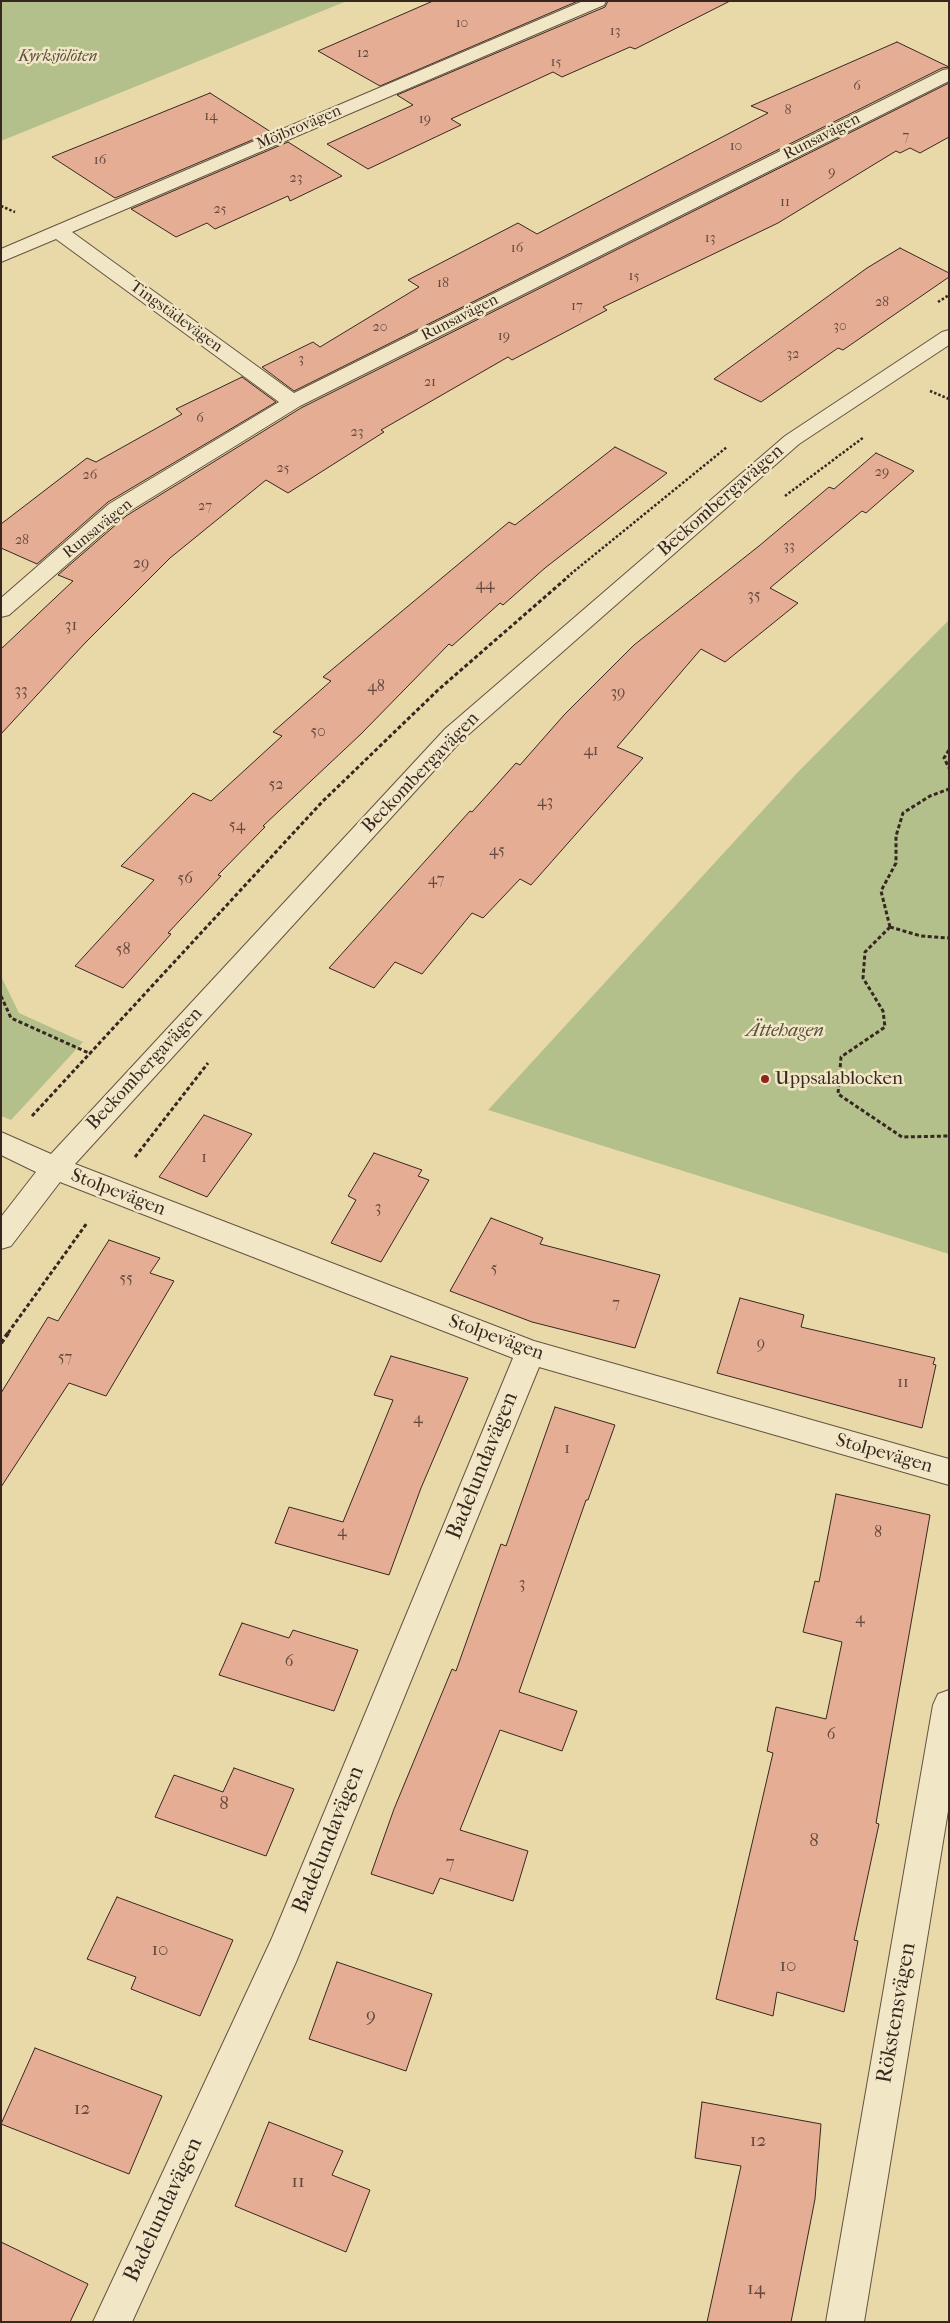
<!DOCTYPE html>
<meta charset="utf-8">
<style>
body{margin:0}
#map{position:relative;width:950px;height:2323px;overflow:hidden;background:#ead9a8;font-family:"IM FELL French Canon",serif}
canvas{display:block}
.frame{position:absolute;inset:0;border:2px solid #382721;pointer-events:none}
</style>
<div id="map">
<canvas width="950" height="2323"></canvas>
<div class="frame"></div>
</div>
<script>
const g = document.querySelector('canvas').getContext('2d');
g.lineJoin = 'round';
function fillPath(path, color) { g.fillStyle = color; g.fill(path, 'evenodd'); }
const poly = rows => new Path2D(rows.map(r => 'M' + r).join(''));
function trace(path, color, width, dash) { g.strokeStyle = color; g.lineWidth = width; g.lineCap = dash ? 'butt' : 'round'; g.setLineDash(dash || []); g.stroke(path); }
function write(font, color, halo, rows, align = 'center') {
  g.font = font + ' "IM FELL French Canon",serif'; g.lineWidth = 5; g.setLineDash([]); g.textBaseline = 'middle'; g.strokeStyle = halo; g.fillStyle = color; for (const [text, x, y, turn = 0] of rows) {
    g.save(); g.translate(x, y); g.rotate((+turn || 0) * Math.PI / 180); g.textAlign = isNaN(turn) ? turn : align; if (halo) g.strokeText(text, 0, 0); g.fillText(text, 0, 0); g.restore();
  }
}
const green = poly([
 [1,1,347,1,1,141],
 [949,620,949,1254,488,1110,797,773],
 [1,976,19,1013,83,1042,11,1120,1,1116]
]);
const building = poly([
 [433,1,578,1,380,86,318,51,433,1],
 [608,1,730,1,635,49,630,47,562,77,553,72,451,119,461,125,368,169,327,144,413,105,397,95,605,7,608,1],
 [897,42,949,67,942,68,294,391,262,367,313,342,320,347,419,287,408,280,518,223,537,234,768,113,751,106,897,42],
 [949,83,949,137,920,153,910,148,900,153,896,151,778,223,603,307,607,310,512,360,508,357,381,430,384,432,288,493,266,480,170,558,85,643,1,734,1,649,73,581,58,575,126,516,301,408,949,83],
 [210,93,271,132,115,198,52,157,210,93],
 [288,142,342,176,290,201,288,196,215,229,207,223,176,237,131,209,288,142],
 [900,248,949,273,949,277,843,350,838,348,761,402,714,379,867,268,900,248],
 [242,377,276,402,108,502,37,564,1,548,1,524,87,458,96,462,182,414,176,409,242,377],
 [615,447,667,473,545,568,503,605,500,603,452,646,449,644,361,734,263,826,265,827,218,875,221,876,168,933,171,934,123,988,75,966,154,880,121,866,193,793,211,801,282,736,273,732,331,681,323,677,509,522,515,525,615,447],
 [876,453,914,471,866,513,862,511,770,588,798,603,725,662,701,649,617,747,643,758,531,885,520,879,483,918,472,913,422,974,395,962,374,988,329,968,470,811,472,812,516,763,520,765,564,715,634,645,759,546,829,487,834,489,876,453],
 [204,1115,252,1134,207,1197,159,1177,204,1115],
 [374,1153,422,1170,418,1176,429,1180,381,1262,331,1243,356,1200,348,1196,374,1153],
 [491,1218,543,1238,540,1244,660,1275,635,1348,532,1322,450,1291,491,1218],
 [109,1240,160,1258,150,1273,174,1281,106,1396,69,1383,1,1487,1,1393,48,1317,58,1321,109,1240],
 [740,1298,804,1315,801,1327,935,1358,933,1364,936,1365,922,1428,717,1373,740,1298],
 [391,1356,468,1378,421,1488,389,1575,275,1543,289,1507,343,1522,393,1400,374,1395,391,1356],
 [555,1407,615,1425,588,1500,586,1500,519,1692,577,1711,562,1751,500,1730,460,1830,528,1851,513,1901,440,1878,433,1894,371,1874,394,1809,452,1669,456,1671,501,1544,506,1546,555,1407],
 [836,1494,930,1515,876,1823,879,1824,854,1940,858,1941,844,2012,777,1992,773,2016,716,1999,773,1753,767,1751,776,1707,826,1719,842,1642,803,1632,815,1581,819,1582,836,1494],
 [242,1623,289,1638,293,1630,358,1650,334,1711,219,1675,242,1623],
 [234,1768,294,1789,266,1856,155,1817,174,1775,223,1792,234,1768],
 [117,1897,233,1940,200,2016,131,1989,136,1977,87,1959,117,1897],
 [337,1962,432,1994,406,2071,309,2039,337,1962],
 [35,2048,162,2096,129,2174,1,2124,35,2048],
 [702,2102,821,2124,815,2199,791,2322,707,2322,741,2166,695,2158,702,2102],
 [269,2122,343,2151,332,2175,370,2190,346,2252,235,2206,269,2122],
 [1,2242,88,2284,70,2322,1,2322,1,2242]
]);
const pathFar2 = poly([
 [1,206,15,212],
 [938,302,949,295],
 [930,391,949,399],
 [785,496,864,437],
 [567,577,727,447]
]);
const pathFar1 = poly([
 [949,750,944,758,949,768],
 [890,927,865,952,863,978,883,1011,885,1027,841,1057,838,1094,902,1137,949,1136],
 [890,927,881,891,896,863,896,836,903,813,930,796,949,789],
 [890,927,921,936,949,938],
 [1,996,11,1018,91,1054],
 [32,1116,322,802,438,690,569,576],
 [135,1157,208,1063],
 [8,1333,87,1223]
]);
const path = poly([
 [1,1343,9,1332]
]);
const street = poly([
 [583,1,606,1,604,5,72,232,294,393,943,70,949,69,949,81,300,406,125,514,9,615,1,617,1,598,109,504,279,402,56,239,1,262,1,249,583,1],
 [949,330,949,345,799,444,461,741,75,1164,534,1341,949,1459,949,1485,539,1367,296,1962,132,2322,93,2322,272,1938,513,1358,60,1182,11,1246,1,1249,1,1217,36,1172,1,1155,1,1132,51,1154,445,729,785,436,942,332,949,330],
 [949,1690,949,1805,864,2322,826,2322,933,1705,938,1694,949,1690]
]);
const markers = [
 [765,1079,5,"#8f2418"]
];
const farNumbernames = [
 ["10",462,24],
 ["13",615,32],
 ["12",363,54],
 ["15",556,63],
 ["6",857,87],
 ["8",788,111],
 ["14",211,117],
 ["19",425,120],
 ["7",906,137],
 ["10",736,147],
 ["16",100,161],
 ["9",832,173],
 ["23",296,179],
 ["11",785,203],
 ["25",220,210],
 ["13",710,239],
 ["16",517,249],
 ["15",634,277],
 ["18",443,284],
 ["28",882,303],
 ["17",577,307],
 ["30",840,327],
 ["20",380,328],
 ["19",504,337],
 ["32",793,355],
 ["3",301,360],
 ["21",430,383],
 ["6",200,419],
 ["23",357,433],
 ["25",283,469],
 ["29",882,473],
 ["26",90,476],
 ["27",205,507],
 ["28",22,541],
 ["33",789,547]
];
const farParknames = [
 ["Kyrksjölöten",58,57]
];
const farStreetnames = [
 ["Möjbrovägen",299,128,-23],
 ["Runsavägen",822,137,-27],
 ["Tingstädevägen",176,317,36],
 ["Runsavägen",460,318,-27],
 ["Runsavägen",98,529,-39]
];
const numberNames = [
 ["29",141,564],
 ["44",485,585],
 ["35",754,596],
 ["31",71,626],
 ["48",376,687],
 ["33",21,691],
 ["39",618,693],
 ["50",318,732],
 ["41",591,751],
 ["52",276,785],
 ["43",545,802],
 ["54",237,826],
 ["45",497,851],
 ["56",185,879],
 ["47",436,880],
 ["58",123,950],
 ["1",204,1158],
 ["3",378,1208],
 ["5",494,1269],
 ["55",126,1279],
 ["7",616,1304],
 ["9",761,1344],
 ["57",65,1358],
 ["11",903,1383],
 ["4",418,1419],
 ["1",567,1449],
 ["4",342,1532],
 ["8",878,1533],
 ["3",522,1584],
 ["4",860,1619],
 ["6",289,1662],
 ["6",831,1735]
];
const streetNames = [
 ["Beckombergavägen",721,501,-41],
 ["Beckombergavägen",421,773,-46],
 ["Beckombergavägen",145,1069,-47],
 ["Stolpevägen",118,1193,21],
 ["Stolpevägen",496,1338,20],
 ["Stolpevägen",884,1454,16]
];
const parkNames = [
 ["Ättehagen",785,1031]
];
const poiNames = [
 ["Uppsalablocken",775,1079]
];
const nearNumbernames = [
 ["8",224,1804],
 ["8",814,1841],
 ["7",450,1863],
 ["10",160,1950],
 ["10",788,1966],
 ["9",371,2016],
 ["12",82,2109],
 ["12",758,2141],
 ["11",298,2182],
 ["14",756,2289]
];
const nearStreetnames = [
 ["Badelundavägen",483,1466,-68],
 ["Badelundavägen",329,1840,-68],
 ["Rökstensvägen",897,2013,-80],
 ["Badelundavägen",164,2210,-65]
];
fillPath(green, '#b3c08b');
fillPath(building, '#e5ad94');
trace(building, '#382721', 1);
trace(street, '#645443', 2);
trace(pathFar2, '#382721', 2.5, [2.5, 2]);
trace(pathFar1, '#382721', 3, [4, 2.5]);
trace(path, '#382721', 4, [4.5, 3]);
fillPath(street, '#f1e6c6');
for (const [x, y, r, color] of markers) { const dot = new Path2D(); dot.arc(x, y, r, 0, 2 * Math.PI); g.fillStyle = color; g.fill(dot); trace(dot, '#f1e6c6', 2); }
write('14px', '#63483e', null, farNumbernames);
write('italic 16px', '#574d3c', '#f1e6c6', farParknames);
write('16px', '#382721', '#f1e6c6', farStreetnames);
write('16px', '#63483e', null, numberNames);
write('19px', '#382721', '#f1e6c6', streetNames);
write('italic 19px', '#574d3c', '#f1e6c6', parkNames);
write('19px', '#382721', '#f1e6c6', poiNames, 'left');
write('19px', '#63483e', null, nearNumbernames);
write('22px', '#382721', '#f1e6c6', nearStreetnames);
</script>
